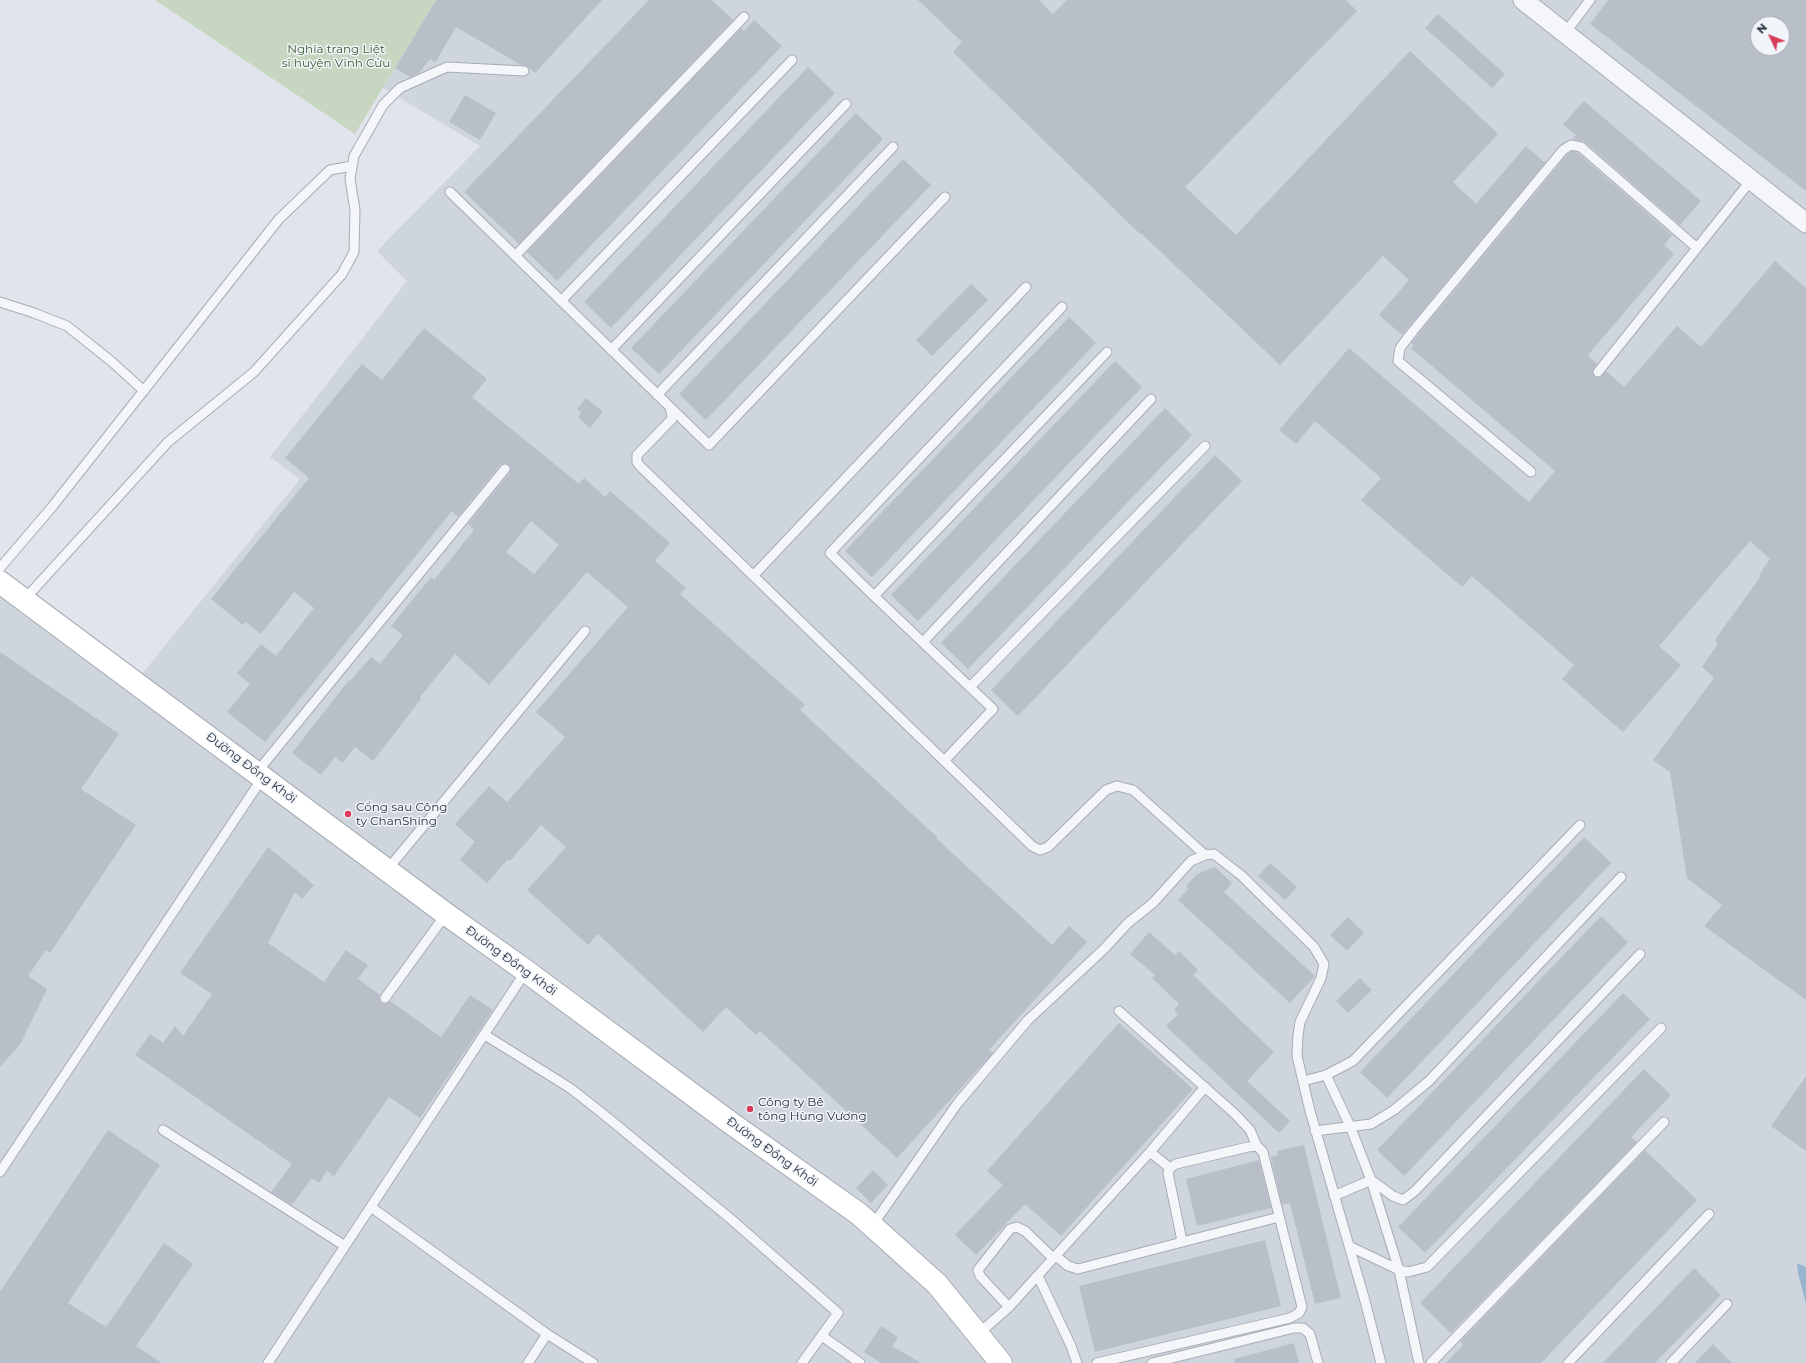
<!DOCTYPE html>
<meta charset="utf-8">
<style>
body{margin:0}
#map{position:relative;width:1806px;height:1363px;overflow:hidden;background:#e1e5eb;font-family:Montserrat,sans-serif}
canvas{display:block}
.north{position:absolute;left:1750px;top:16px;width:40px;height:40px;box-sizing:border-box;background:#f1f4f8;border:1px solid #a1a7b0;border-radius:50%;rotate:313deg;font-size:11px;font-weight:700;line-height:16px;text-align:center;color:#283344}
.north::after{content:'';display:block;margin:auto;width:14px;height:18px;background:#da3c5b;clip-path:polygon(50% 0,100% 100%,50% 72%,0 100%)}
</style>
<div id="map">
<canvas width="1806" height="1363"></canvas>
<div class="north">N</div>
</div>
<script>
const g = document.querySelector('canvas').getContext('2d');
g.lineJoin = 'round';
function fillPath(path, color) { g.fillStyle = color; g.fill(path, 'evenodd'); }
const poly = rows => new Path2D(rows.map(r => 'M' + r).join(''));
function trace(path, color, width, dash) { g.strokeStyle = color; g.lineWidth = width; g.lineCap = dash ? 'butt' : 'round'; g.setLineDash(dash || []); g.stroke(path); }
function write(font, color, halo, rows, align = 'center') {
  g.font = font + ' Montserrat,sans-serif'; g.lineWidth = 3; g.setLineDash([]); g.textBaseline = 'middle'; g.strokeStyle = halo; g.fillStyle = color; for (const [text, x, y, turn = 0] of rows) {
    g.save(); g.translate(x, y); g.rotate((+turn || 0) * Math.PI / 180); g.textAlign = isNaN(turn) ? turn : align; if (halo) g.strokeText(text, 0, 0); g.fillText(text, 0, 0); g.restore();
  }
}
const built = poly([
 [436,0,1806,0,1806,1363,1014,1363,945,1279,141,675,300,479,270,457,407,281,377,251,480,146,383,88],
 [1758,24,1782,24,1782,48,1758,48],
 [0,593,854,1222,932,1292,989,1363,0,1363]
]);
const green = poly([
 [155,0,436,0,355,134]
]);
const water = poly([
 [1797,1263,1806,1267,1806,1304,1798,1273]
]);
const building = poly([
 [436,0,602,0,535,73,527,66,521,65,456,27,435,63,430,59,420,72,410,77,395,68],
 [649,0,712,0,733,20,519,244,464,192],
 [918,0,1039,0,1053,14,1067,0,1346,0,1357,11,1185,187,1236,235,1410,51,1498,134,1453,182,1476,204,1526,146,1545,163,1402,335,1379,315,1409,280,1383,256,1280,365,1141,233,1140,234,953,52,962,42],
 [1608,0,1806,0,1806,191,1590,24],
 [1758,24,1782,24,1782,48,1758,48],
 [1438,14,1505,74,1492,88,1425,28],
 [754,20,782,46,557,281,527,252,741,28,744,31],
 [808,67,835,93,611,328,584,302],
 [465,95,496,113,480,140,449,122],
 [1584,101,1701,201,1680,225,1585,142,1573,139,1576,135,1563,124],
 [856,113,883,139,659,374,631,348],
 [1572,151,1578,153,1672,235,1664,245,1674,254,1588,355,1597,364,1592,371,1595,377,1601,377,1606,371,1624,387,1677,326,1701,347,1775,261,1806,288,1806,1000,1704,926,1722,905,1687,878,1670,772,1653,760,1714,678,1702,667,1717,645,1716,638,1761,576,1759,575,1770,559,1750,541,1659,646,1681,665,1623,732,1562,679,1574,665,1472,576,1462,587,1361,500,1381,478,1315,421,1296,444,1279,430,1349,348,1529,502,1555,471,1411,348,1414,345,1411,343,1567,155],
 [903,159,931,185,706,420,679,394],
 [971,284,988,300,932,356,916,340],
 [1069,317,1096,343,872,577,845,551],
 [424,328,487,379,472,397,579,484,584,478,605,497,610,491,670,543,655,561,686,588,680,594,805,705,800,710,938,838,937,839,1052,945,1069,926,1087,942,989,1050,993,1053,981,1066,897,1158,760,1031,756,1035,726,1007,703,1032,598,934,588,945,527,890,566,847,541,825,510,861,508,859,487,883,460,860,475,842,455,824,489,786,507,802,565,737,536,712,628,607,587,572,489,685,455,654,420,697,421,699,373,761,355,747,342,763,335,757,321,775,292,753,349,680,350,681,371,657,380,664,403,635,391,626,431,577,434,580,474,530,468,524,510,473,511,467,508,464,503,463,500,465,458,517,452,511,265,742,227,712,250,684,237,673,261,644,276,656,314,608,294,592,261,634,246,622,243,625,211,599,309,478,285,458,362,364,382,380],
 [531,521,559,545,534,574,506,552],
 [1115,361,1142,387,918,621,891,595],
 [586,398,603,412,590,428,578,417,581,413,577,409],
 [1165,408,1192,435,968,669,941,643],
 [1215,455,1242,481,1018,716,991,690],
 [0,652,119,734,81,789,136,825,50,953,46,950,28,976,47,989,21,1043,0,1067],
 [1584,837,1611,863,1387,1098,1360,1072],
 [268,847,314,885,302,899,295,892,268,943,324,982,346,950,368,965,358,979,380,995,379,998,381,1003,385,1004,390,1001,441,1037,470,995,493,1010,420,1118,389,1097,334,1176,327,1171,319,1183,312,1178,292,1205,271,1192,292,1164,135,1055,150,1034,163,1043,175,1026,183,1036,212,994,180,973],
 [1270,863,1297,887,1285,900,1258,876],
 [1215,867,1232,883,1224,892,1315,976,1290,1003,1178,900,1188,889,1186,886,1197,874],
 [1601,916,1628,942,1404,1176,1377,1150],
 [1348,917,1364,933,1347,951,1330,935],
 [1149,932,1175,955,1179,951,1198,970,1193,975,1274,1052,1247,1081,1290,1121,1279,1133,1166,1026,1178,1014,1174,1010,1179,1004,1152,978,1155,975,1130,954],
 [1360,978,1372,990,1348,1013,1336,1001],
 [1623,993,1650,1019,1425,1253,1398,1227],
 [1119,1023,1193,1089,1061,1236,1025,1204,976,1255,955,1235,1003,1185,987,1171],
 [1644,1069,1671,1095,1631,1137,1637,1142,1451,1333,1420,1303],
 [1806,1076,1806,1151,1771,1126],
 [108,1130,160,1165,68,1303,106,1327,164,1243,193,1264,136,1346,162,1363,0,1363,0,1292],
 [1304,1145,1341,1298,1315,1304,1290,1203,1282,1205,1271,1157,1278,1155,1277,1151],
 [1645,1150,1697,1200,1541,1363,1446,1363,1463,1345,1460,1342],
 [1259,1160,1271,1208,1197,1226,1186,1179],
 [873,1170,888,1185,871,1203,856,1188],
 [1265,1240,1281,1306,1095,1352,1079,1286],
 [1694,1268,1721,1295,1655,1363,1603,1363],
 [881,1326,898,1337,892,1346,921,1363,881,1363,864,1352],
 [1294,1343,1299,1363,1235,1363,1234,1359],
 [1713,1344,1732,1363,1695,1363]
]);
const service = poly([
 [1565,33,1590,0],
 [450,192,670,407,672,416,672,419,637,455,637,462,639,465,1032,846,1040,850,1048,847,1106,790,1117,786,1133,790,1205,855],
 [515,256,744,17],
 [561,301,792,60],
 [0,302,34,313,67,326,111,361,144,391],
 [611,350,846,104],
 [1598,372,1752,179],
 [657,395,893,147],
 [671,408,709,445,945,197],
 [1531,472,1398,361,1400,348,1413,331,1563,150,1571,145,1581,147,1697,248],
 [0,568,52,507,279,219,330,170,352,166],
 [753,576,1026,287],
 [874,596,830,553,1062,307],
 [24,600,168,442,254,372,342,274,354,252,355,210,350,179,354,156,383,105,400,88,447,67,524,71],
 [923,642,1151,399],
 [970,687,1205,446],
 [944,761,993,709,874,596,1107,352],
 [257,772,505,469],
 [387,870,585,631],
 [385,998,446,914],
 [1119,1011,1235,1114,1250,1130,1257,1146],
 [485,1035,570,1088,602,1113,732,1220,838,1313,802,1363],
 [1326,1075,1350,1126,1371,1180,1399,1270,1419,1363],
 [1303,1081,1326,1075,1353,1061,1580,825],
 [163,1130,345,1246],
 [1315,1131,1371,1124,1394,1110,1429,1081,1621,877],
 [1150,1152,1170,1168],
 [0,1172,263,777],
 [1334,1196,1371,1180,1393,1196,1403,1200,1415,1191,1640,954],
 [371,1207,547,1334,593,1363],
 [872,1226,957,1104,1028,1020,1104,949,1128,923,1153,903,1191,861,1205,855,1214,854,1242,876,1314,947,1324,964,1321,978,1300,1022,1298,1035,1297,1056,1310,1111,1365,1301,1381,1363],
 [1349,1246,1399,1270,1408,1272,1427,1267,1661,1028],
 [1056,1256,1068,1266,1078,1269,1279,1217],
 [1038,1276,1071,1346,1077,1363],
 [1009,1307,980,1276,978,1270,1010,1229,1017,1227,1025,1231,1053,1258],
 [985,1328,1009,1307,1150,1152,1205,1087],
 [822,1336,860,1363],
 [268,1363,526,971],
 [528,1363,547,1334],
 [1097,1363,1290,1318,1299,1313,1302,1307,1263,1152,1257,1146,1248,1147,1176,1164,1170,1168,1168,1173,1182,1241],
 [1152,1363,1294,1328,1303,1328,1310,1334,1318,1363],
 [1431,1363,1664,1122],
 [1568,1363,1709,1214],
 [1671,1363,1727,1304]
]);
const minor = poly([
 [1523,0,1806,223]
]);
const secondary = poly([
 [0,582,446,914,526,971,728,1121,859,1214,937,1284,1001,1363]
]);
const markers = [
 [348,814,4,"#da3c5b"],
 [750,1109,4,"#da3c5b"]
];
const parkNames = [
 ["Nghĩa trang Liệt",336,49],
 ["sĩ huyện Vĩnh Cửu",336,63]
];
const streetNames = [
 ["Đường Đồng Khởi",251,768,37],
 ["Đường Đồng Khởi",511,961,36],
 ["Đường Đồng Khởi",772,1152,36]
];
const poiNames = [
 ["Cổng sau Công",356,807],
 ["ty ChanShing",356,821],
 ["Công ty Bê",758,1102],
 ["tông Hùng Vương",758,1116]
];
fillPath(built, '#cfd5dd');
fillPath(green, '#c7d6c1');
fillPath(water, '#99b5ce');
fillPath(building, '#b8bfc9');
trace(service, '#a6acb6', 11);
trace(minor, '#a6acb6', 21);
trace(secondary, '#a6acb6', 24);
trace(service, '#f4f6f9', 9);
trace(minor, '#f4f6f9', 19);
trace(secondary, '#fff', 22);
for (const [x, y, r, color] of markers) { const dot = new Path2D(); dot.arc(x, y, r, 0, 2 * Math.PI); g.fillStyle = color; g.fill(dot); trace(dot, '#f1f4f8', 1.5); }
write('12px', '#3e6134', '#f1f4f8', parkNames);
write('12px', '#283344', '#f1f4f8', streetNames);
write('12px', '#283344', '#f1f4f8', poiNames, 'left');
</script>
